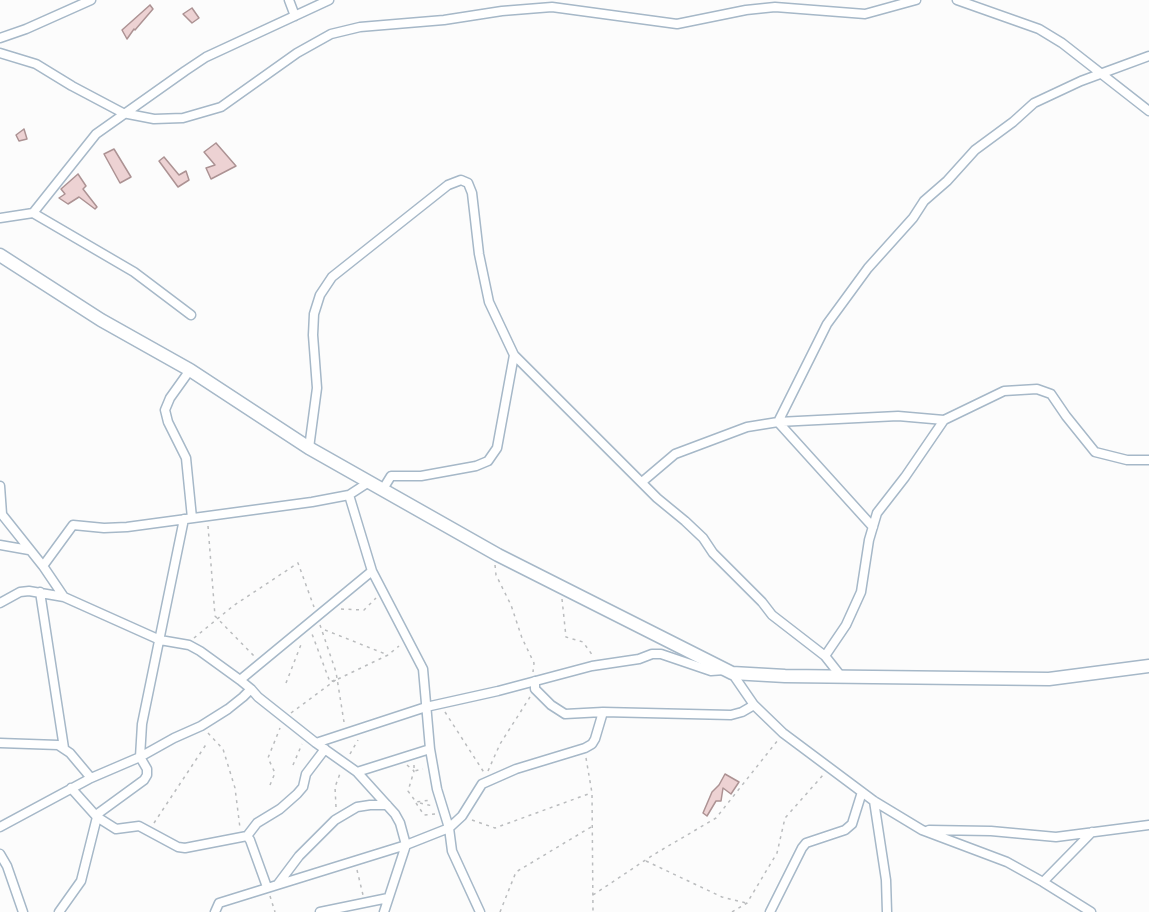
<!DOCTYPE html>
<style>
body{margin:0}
canvas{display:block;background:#fcfcfc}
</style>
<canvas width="1149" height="912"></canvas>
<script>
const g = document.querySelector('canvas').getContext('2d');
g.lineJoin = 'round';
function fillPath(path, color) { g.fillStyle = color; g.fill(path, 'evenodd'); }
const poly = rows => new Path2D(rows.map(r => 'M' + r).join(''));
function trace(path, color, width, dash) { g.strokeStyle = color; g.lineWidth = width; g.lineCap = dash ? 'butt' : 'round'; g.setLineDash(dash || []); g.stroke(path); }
const building = poly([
 [150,5,153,9,135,30,134,29,127,39,122,30,150,5],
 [192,8,199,18,192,23,183,14,192,8],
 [24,129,27,139,19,141,16,135,24,129],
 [216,143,236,166,211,179,206,168,215,165,204,152,216,143],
 [114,149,131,177,120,183,104,154,114,149],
 [164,157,179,175,186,171,189,180,178,187,159,161,164,157],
 [78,174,86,186,83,189,97,207,95,209,79,197,68,204,59,198,65,194,61,189,78,174],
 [725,774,739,782,731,794,723,788,721,801,716,801,707,816,703,813,712,792,719,785,725,774]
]);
const path = poly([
 [208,526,215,616,254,656],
 [495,565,496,575,511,605,522,638,534,663,533,672],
 [562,599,566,637,583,642,593,656],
 [341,609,364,610,376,598],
 [320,625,336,672,344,722],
 [325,630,388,655],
 [194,638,233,606,298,563,314,607],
 [338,679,388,655,399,646],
 [286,683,302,642],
 [445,712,485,774],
 [291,713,337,679,330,682,312,634],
 [208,733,223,749,235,788,240,828],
 [350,754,358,740],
 [586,758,592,793,593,912],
 [293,765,302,744],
 [407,765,414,771,408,791,416,802,431,800],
 [414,765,414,771,423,769],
 [488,771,500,744,530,697],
 [270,785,275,773,268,758,280,728],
 [416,803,424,815,435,814],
 [420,803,433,806],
 [336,807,335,787,341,771],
 [472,820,495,828,591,793],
 [154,823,207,743],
 [646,861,722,897,746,903],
 [357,870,363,895],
 [593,895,653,855,716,818,778,740],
 [270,896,275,912],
 [500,912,516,872,591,827],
 [732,912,747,903,777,853,785,818,824,774]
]);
const street = poly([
 [289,0,295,16],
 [957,0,1039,29,1062,43,1149,111],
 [0,38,26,29,91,0],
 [0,53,36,64,72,86,123,113,154,119,183,118,221,107,297,53,331,34,360,27,444,20,502,11,552,7,677,24,746,10,775,7,865,14,916,0],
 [33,213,134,272,191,315],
 [0,218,33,213,96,134,185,71,206,57,329,0],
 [190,370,170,398,165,410,168,422,186,458,192,518],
 [778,422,827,324,868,268,913,218,924,201,947,181,975,150,1013,122,1034,103,1081,81,1149,56],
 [778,422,873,527],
 [309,448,317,388,313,335,314,314,320,295,332,277,448,185,461,180,468,183,472,193,479,254,489,302,514,355,657,498,685,521,703,538,713,553,762,602,772,615,825,656,840,675],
 [642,482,675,454,747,427,778,422,898,416,944,420],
 [0,486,2,514],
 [383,489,391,476,421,476,476,466,488,461,497,448,514,355],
 [0,512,43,566,64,597],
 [0,545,29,550],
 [43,566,73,525,104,528,127,527,312,502,349,495],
 [372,571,423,669,430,749,437,789,449,828,452,851,480,912],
 [40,592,64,748],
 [0,603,20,592,29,591,64,597,160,640,189,645,200,651,240,680],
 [825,656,846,625,861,592,869,540,877,513,905,477,944,420,1004,391,1037,389,1051,394,1066,416,1095,452,1127,460,1149,460],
 [732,673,754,705,783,733,874,801,922,830,1007,862,1043,882,1091,912],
 [535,681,535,689,551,705,565,714,603,712,731,715,742,712,754,705],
 [251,689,258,697,316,743,357,772,395,814,400,823,406,845,384,912],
 [0,743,58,745,70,753,91,778],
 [316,743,426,707,498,691,592,666,639,659,652,654,661,654,711,671,725,670],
 [357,772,430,749],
 [874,801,886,880,887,912],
 [96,815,144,780,147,775,147,769,140,757,142,724,184,519],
 [97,817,116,829,139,826,178,847,185,848,247,836,250,840,267,887],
 [0,827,91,778,140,757,174,738,201,726,228,709,243,697,251,689,240,680,372,571,349,495,369,482],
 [929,830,991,831,1056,837,1149,825],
 [247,836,257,823,280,809,297,794,303,787,306,774,325,749],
 [0,854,7,866,23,912],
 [1043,882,1092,832],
 [278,884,299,856,335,820,357,807,370,805,387,805],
 [59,912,81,881,97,817,71,788],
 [215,912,219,903,406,845,449,828,462,816,482,784,516,769,585,748,592,744,595,739,603,712],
 [320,912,388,898],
 [770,912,802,848,806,843,845,830,852,824,862,792]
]);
const secondary = poly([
 [0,255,101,320,190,370,309,448,498,555,732,673,785,676,1049,679,1149,666]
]);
fillPath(building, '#edd2d3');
trace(building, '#ac9293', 1.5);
trace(street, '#a6b8c8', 11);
trace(secondary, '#a6b8c8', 15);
trace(path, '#babcbe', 1.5, [3, 4.5]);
trace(street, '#fff', 8);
trace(secondary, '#fff', 12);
</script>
